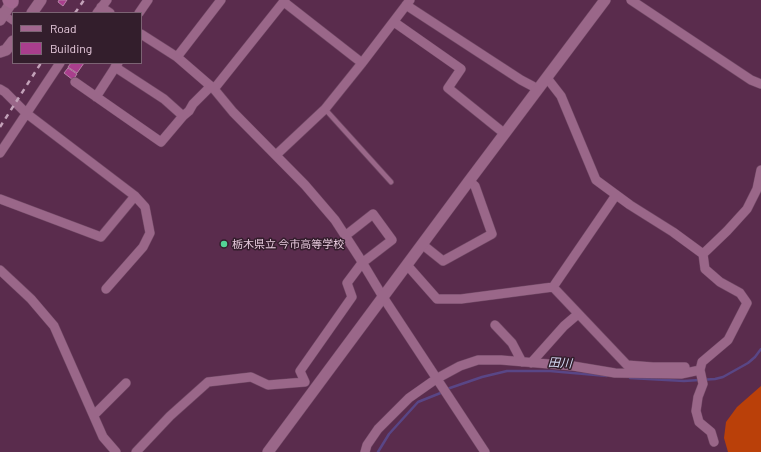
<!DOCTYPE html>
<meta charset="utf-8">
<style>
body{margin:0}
#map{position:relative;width:761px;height:452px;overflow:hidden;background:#5a2c4d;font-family:Barlow,sans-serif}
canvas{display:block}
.legend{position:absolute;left:12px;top:12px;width:130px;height:52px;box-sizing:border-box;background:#331e2c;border:1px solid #7b6373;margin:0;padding:5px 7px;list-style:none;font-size:12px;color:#e7cadd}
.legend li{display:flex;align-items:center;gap:8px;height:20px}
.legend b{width:20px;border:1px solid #7b6373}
</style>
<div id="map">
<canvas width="761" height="452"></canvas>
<ul class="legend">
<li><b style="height:5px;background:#a2678f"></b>Road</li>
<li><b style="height:11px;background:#a93e8d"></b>Building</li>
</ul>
</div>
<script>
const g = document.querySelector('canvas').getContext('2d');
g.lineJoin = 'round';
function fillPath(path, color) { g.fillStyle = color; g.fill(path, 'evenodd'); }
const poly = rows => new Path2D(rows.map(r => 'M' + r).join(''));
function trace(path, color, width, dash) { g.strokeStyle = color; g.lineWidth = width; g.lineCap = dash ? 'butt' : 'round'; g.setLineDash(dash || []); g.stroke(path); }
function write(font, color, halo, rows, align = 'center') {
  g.font = font + ' Barlow,"Noto Sans JP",sans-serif'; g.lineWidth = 3; g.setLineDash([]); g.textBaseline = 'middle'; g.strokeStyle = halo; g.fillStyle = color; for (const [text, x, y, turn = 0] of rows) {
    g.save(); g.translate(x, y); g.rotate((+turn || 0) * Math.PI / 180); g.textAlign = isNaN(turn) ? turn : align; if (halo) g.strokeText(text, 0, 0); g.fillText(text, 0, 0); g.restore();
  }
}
const forest = poly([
 [761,386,761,452,728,452,724,438,726,422,737,407]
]);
const stream = poly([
 [630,378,684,381,715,379,723,377,748,363,755,357,761,349],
 [447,389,482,377,507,371,550,371,607,376],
 [378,452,389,434,418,402,443,392]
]);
const building = poly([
 [59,0,67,0,63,6,58,2,59,0],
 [71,63,84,63,77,73,68,67,71,63],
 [68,68,77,74,73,80,64,73,68,68]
]);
const service = poly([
 [325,109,391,182]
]);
const pedestrian = poly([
 [0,12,13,21]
]);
const minor = poly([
 [631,0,751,80,761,84],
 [284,2,362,63],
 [406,5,521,80,538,89],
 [101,7,110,13],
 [97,13,107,0],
 [139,13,148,0],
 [394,22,461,69,448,88,505,134],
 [141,34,177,57,214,89,233,112,305,185,335,220,359,257,383,297,485,452],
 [177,57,221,0],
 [115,67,164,99,183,116],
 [547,78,561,96,596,180,630,205,673,232,703,254],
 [75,82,161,142,183,116,189,111,193,104,211,86],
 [0,89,5,92,26,113,135,196,145,207,150,233,143,247,106,289],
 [214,89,285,0],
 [96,97,118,63],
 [0,153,60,63],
 [276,155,325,109,362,63,410,0],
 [0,199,101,237,135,196],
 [423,245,443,261,492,234,475,186,469,181],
 [407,265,437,299,461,299,553,287,627,365,653,367,685,367],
 [0,270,31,299,54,326,103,437,116,452],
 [553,287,616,195],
 [495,325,512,343,522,362],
 [531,363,564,326,578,314],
 [94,415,126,383],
 [714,442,711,432,699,422,696,411,698,397,703,384,700,370,702,362,728,340,747,303,740,293,720,282,705,269,703,254,727,231,747,209,757,189,761,170],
 [136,452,170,416,208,382,251,377,268,385,305,382,300,371,352,297,347,283,362,263,392,240,373,214,345,236],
 [365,452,367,445,378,429,409,398,436,379,460,366,478,360,501,360,573,366,615,373,681,374,700,370]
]);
const tertiary = poly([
 [32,13,41,0],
 [0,20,13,0],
 [0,52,6,50,13,41],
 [268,452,469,181,605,0]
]);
const secondary = poly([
 [9,0,12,2]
]);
const rail = poly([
 [75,13,84,0],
 [0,127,41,63]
]);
const markers = [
 [224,244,4,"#53d396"]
];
const poiNames = [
 ["栃木県立 今市高等学校",232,244]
];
const waterNames = [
 ["田川",560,363,3]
];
fillPath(forest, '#ba4009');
trace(stream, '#594686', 2.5);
fillPath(building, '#a93e8d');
trace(building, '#b782a6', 1);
trace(service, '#714965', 6);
trace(pedestrian, '#714965', 8);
trace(minor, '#714965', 10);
trace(tertiary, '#714965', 12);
trace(secondary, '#714965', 14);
trace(service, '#9a6789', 4.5);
trace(pedestrian, '#9a6789', 7);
trace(minor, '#9a6789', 9);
trace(tertiary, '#9a6789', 11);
trace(secondary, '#a2678f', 13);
trace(rail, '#c3a2b9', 2.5, [5, 5]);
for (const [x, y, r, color] of markers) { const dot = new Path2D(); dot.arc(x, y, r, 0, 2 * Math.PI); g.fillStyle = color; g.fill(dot); trace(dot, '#331e2c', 1.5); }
write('11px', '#e7cadd', '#331e2c', poiNames, 'left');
write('italic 12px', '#d5d9f5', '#331e2c', waterNames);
</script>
